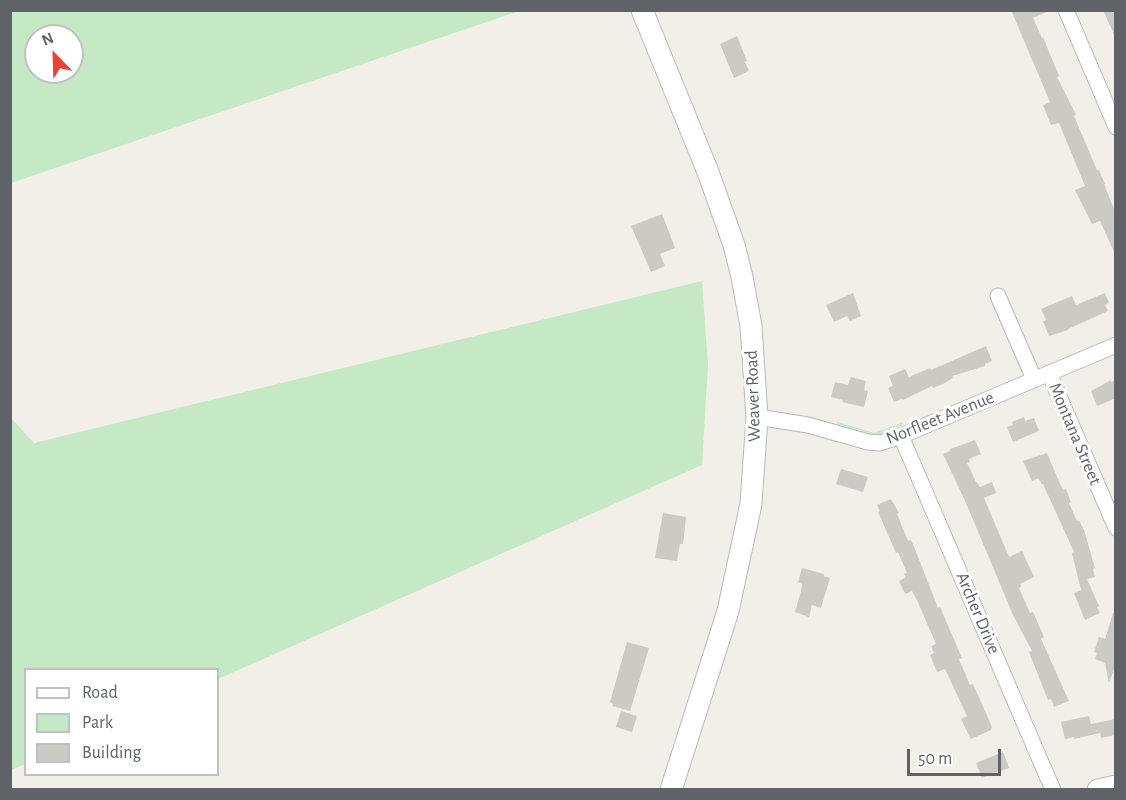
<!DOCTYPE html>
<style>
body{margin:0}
#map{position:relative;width:1126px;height:800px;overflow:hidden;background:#f1efe8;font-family:"Alegreya Sans",sans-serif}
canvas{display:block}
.frame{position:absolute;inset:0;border:12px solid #5f6368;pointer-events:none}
.legend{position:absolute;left:24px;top:668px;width:195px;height:108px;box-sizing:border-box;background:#fff;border:2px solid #bfc1c3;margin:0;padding:8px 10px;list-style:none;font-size:18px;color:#5f6368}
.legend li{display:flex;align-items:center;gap:12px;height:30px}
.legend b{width:30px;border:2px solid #bfc1c3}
.north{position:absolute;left:24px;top:24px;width:60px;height:60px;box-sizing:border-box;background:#fff;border:2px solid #bfc1c3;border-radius:50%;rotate:337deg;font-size:16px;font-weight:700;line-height:24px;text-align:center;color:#5f6368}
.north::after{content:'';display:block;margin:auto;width:21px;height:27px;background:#ea4335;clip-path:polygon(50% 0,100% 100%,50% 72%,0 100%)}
.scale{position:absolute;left:907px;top:749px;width:94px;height:27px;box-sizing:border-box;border:3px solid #5f6368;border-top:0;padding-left:8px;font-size:18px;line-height:21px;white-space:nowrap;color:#5f6368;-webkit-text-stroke:4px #fff;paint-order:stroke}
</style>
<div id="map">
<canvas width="1126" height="800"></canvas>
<div class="frame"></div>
<ul class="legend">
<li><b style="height:8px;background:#fff"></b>Road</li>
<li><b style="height:16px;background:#c5e8c5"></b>Park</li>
<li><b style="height:16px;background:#cccac5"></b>Building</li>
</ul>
<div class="north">N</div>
<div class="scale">50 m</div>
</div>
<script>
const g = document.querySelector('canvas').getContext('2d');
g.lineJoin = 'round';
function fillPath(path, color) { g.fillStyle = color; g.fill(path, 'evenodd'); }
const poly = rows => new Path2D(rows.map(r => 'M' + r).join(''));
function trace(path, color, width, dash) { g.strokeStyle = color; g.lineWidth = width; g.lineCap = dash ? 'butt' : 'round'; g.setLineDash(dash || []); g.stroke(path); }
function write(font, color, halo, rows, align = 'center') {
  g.font = font + ' "Alegreya Sans",sans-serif'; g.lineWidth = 6; g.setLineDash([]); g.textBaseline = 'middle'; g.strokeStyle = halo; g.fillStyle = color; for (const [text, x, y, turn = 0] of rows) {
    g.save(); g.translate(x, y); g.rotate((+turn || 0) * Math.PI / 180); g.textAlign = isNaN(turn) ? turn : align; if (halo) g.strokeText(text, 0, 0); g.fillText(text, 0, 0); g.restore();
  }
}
const green = poly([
 [11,10,519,10,519,11,11,183],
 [36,36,72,36,72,72,36,72],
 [702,281,708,365,702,465,218,679,218,670,26,670,25,764,11,770,11,418,34,443],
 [838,422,874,433,902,423,903,425,877,435,837,424]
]);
const building = poly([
 [1011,10,1051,10,1033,18,1042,38,1043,37,1059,76,1057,77,1076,115,1074,116,1097,170,1099,170,1105,184,1104,184,1116,214,1116,256,1100,221,1092,224,1075,190,1085,186,1059,123,1051,125,1043,105,1050,102],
 [1103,10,1116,10,1116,39],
 [737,36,747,61,745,62,749,71,734,78,720,44],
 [662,214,675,248,660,254,665,266,651,272,631,226],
 [853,293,861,316,850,321,847,316,834,322,826,305],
 [1105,293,1109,303,1105,305,1108,311,1068,329,1068,330,1049,336,1043,321,1046,320,1041,309,1072,296,1076,305],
 [986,346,992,361,985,364,985,366,952,376,953,378,943,384,933,388,932,386,903,400,902,399,894,402,888,388,893,386,889,376,905,369,909,377,930,368,931,370],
 [851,377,866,381,864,390,868,391,864,407,842,402,843,400,831,397,835,382,848,385],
 [1111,380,1111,382,1116,380,1116,398,1097,406,1091,391],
 [1024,417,1025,421,1034,418,1039,431,1013,442,1007,427,1013,425,1012,422],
 [975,440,981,454,969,459,970,462,967,463,976,482,977,482,980,487,992,482,996,493,984,498,1009,557,1022,551,1034,577,1020,584,1021,587,1019,588,1030,613,1033,612,1044,637,1041,639,1069,701,1054,707,1051,699,1048,700,1029,652,1032,651,1013,615,966,503,943,454,950,451,950,449],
 [1047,453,1060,484,1063,490,1066,489,1071,502,1069,503,1077,521,1079,520,1084,530,1095,568,1093,569,1095,577,1087,579,1099,606,1097,607,1100,613,1085,620,1074,593,1081,590,1072,553,1074,552,1043,484,1042,484,1038,478,1032,481,1023,461],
 [841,469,868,477,863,492,836,484],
 [891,499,899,513,897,514,908,541,911,540,915,549,938,608,940,607,962,658,959,659,970,685,973,684,992,727,991,730,971,739,961,719,967,716,945,669,937,672,930,655,934,653,931,646,936,644,917,600,912,591,905,594,899,581,906,577,904,574,907,573,898,552,896,553,878,512,880,511,877,505],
 [663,513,686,517,683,544,680,544,677,561,655,558],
 [802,568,824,574,824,576,830,578,821,608,812,605,809,617,795,612,801,591,802,584,798,582],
 [1113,613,1116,613,1116,664,1109,683,1105,663,1095,659,1097,653,1094,652,1099,637,1105,639],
 [627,642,649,648,630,711,612,706,613,704,610,702],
 [621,711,637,716,632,732,616,727],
 [1089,716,1091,724,1116,719,1116,735,1101,738,1100,733,1074,739,1074,737,1065,739,1061,722],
 [1003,752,1009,768,982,778,976,763]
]);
const minor = poly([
 [1066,10,1116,127],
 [998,296,1034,379],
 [1049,373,1116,528],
 [757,417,808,425,868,442,880,443,901,436,1116,345],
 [901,436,1053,790]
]);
const secondary = poly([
 [642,10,708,172,734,245,742,277,751,326,757,417,751,504,728,611,671,790],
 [1098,790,1116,786]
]);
const streetNames = [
 ["Weaver Road",753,396,-92],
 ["Norfleet Avenue",940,418,-22],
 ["Montana Street",1075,434,67],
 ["Archer Drive",978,613,67]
];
fillPath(green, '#c5e8c5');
fillPath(building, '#cccac5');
trace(minor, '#b5b8bc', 17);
trace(secondary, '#b6babf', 23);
trace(minor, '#fff', 15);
trace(secondary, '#fff', 21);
write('18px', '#5f6368', '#fff', streetNames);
</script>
